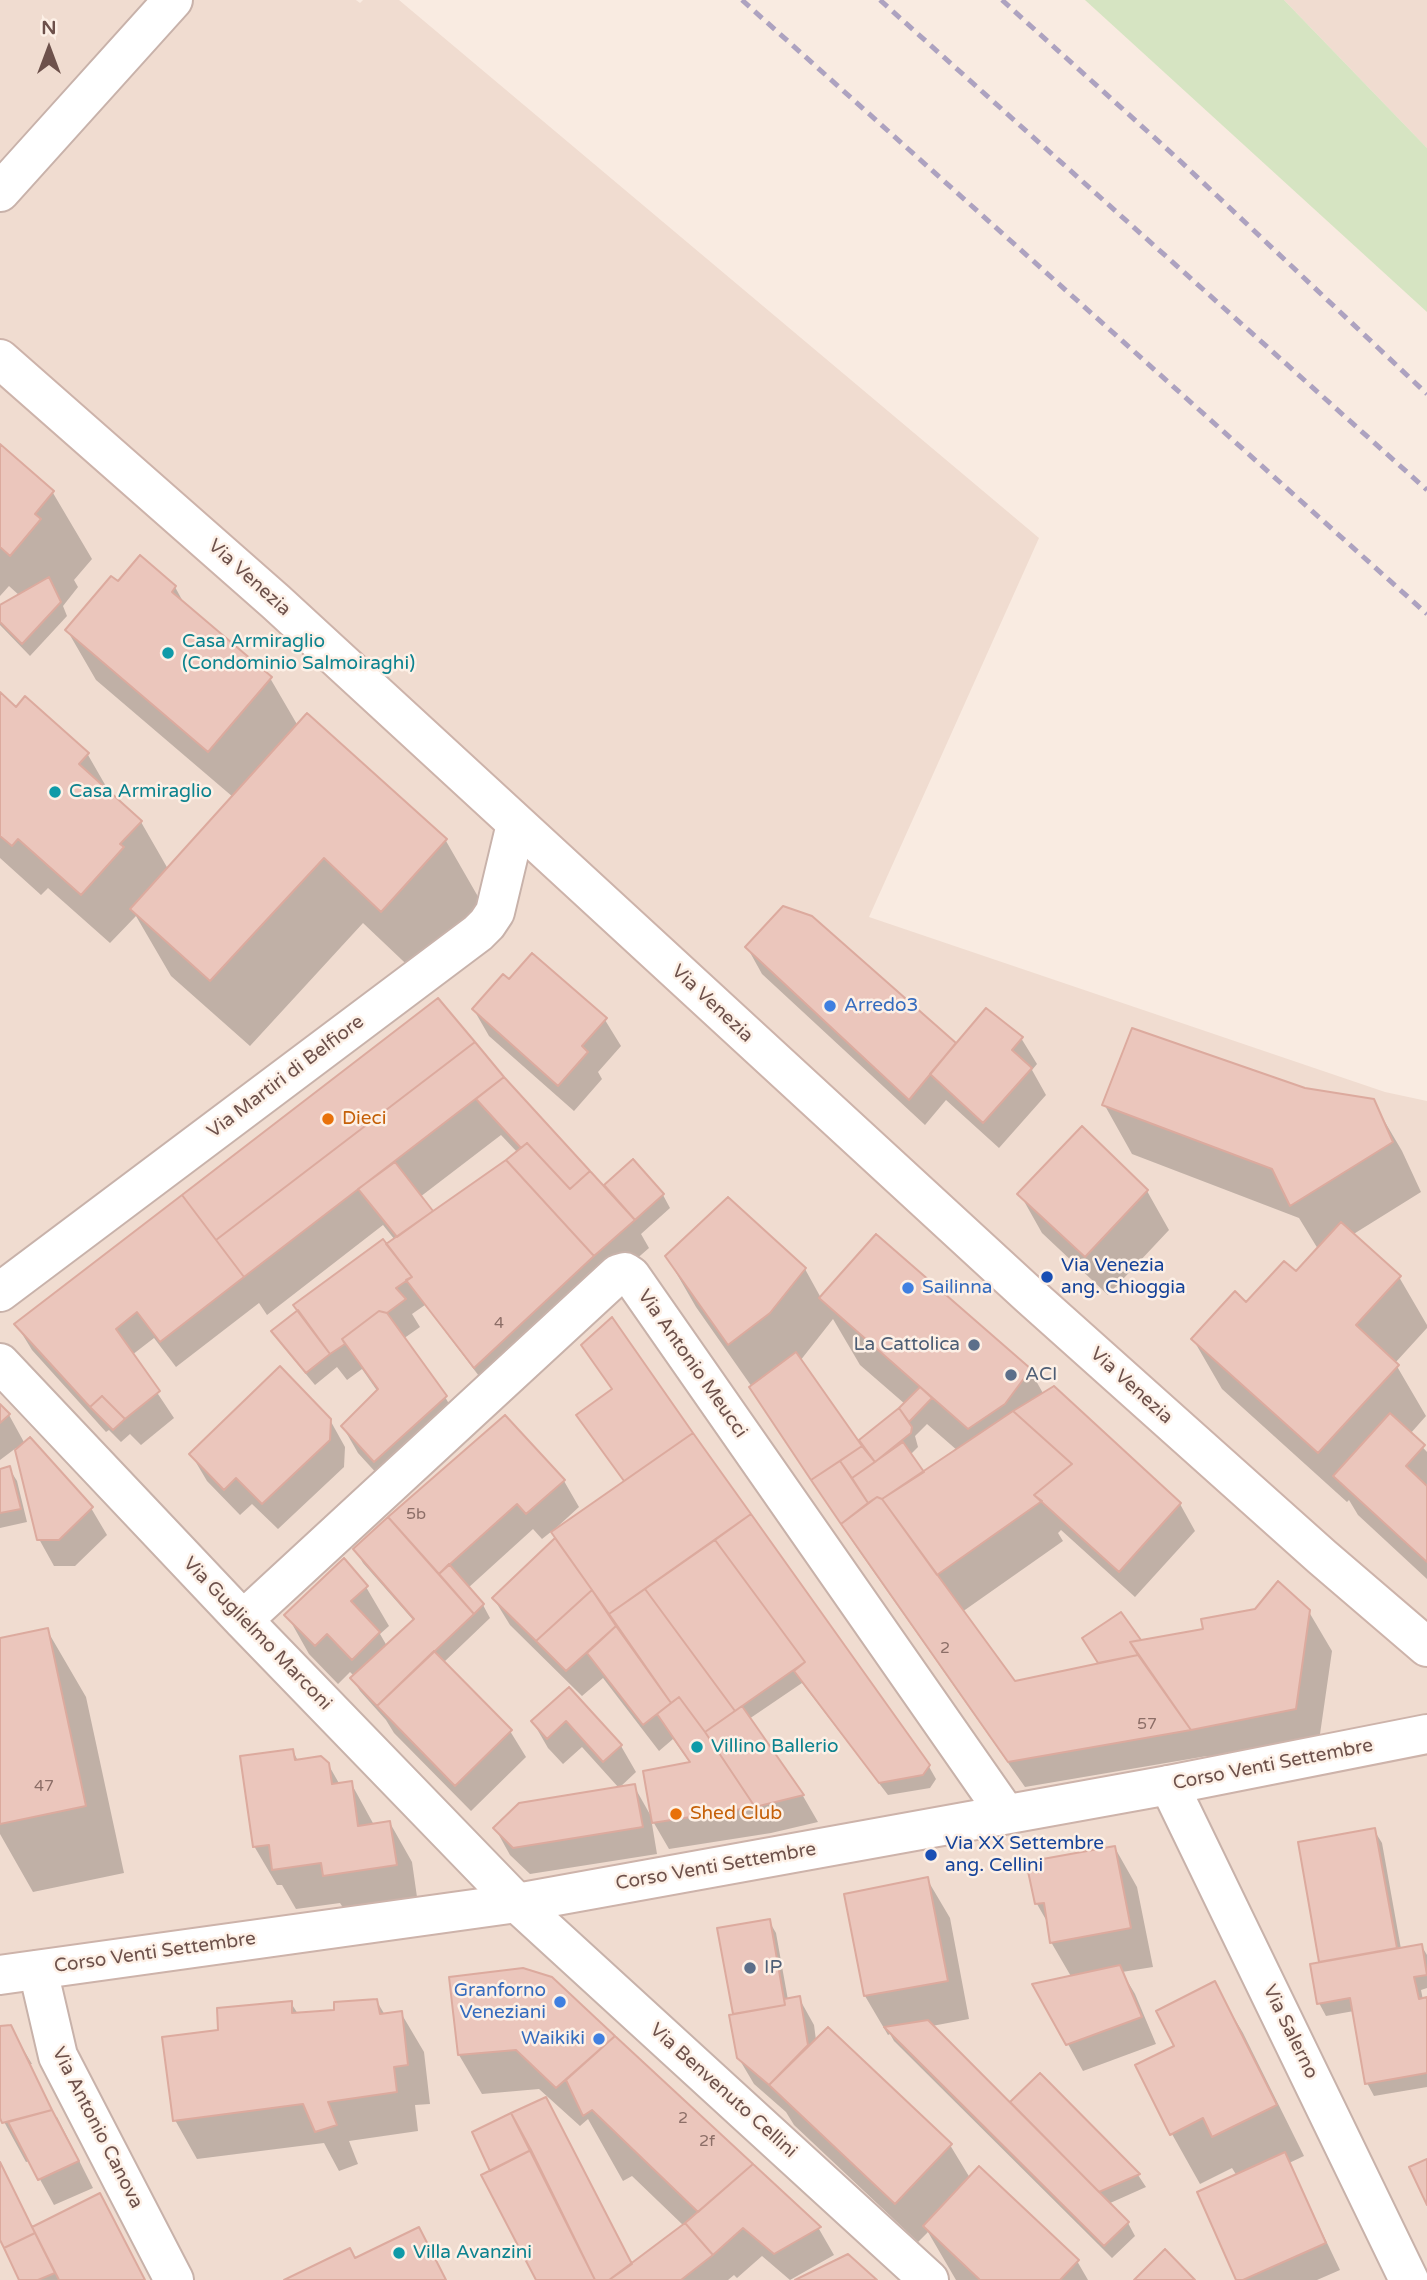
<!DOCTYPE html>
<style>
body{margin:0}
#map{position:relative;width:1427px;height:2280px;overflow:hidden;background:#f9ebe1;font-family:"Varela Round",sans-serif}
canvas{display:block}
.north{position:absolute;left:14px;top:14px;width:70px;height:70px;-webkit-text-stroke:5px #fdf0e6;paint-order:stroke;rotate:0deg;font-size:19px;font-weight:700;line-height:28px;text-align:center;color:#6d514b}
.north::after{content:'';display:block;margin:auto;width:24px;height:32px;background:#6d514b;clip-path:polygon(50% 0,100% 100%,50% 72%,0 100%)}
</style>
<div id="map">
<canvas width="1427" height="2280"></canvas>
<div class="north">N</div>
</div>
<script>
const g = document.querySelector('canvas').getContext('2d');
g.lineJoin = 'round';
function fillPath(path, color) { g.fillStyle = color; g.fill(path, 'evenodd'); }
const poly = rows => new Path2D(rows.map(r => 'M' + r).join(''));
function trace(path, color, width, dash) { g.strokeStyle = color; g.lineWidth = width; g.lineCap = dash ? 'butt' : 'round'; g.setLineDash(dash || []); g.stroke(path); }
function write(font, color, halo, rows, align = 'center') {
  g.font = font + ' "Varela Round",sans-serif'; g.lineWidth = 5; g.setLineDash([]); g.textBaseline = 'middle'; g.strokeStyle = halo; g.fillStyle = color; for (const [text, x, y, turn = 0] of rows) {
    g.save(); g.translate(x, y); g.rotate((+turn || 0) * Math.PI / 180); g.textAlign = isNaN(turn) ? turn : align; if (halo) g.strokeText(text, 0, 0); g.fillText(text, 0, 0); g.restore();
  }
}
const residential = poly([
 [0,0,356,0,360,3,363,0,399,0,1039,538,869,917,1385,1092,1427,1101,1427,2280,0,2280],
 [1284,0,1427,0,1427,148]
]);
const green = poly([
 [1085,0,1284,0,1427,148,1427,312]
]);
const shadow = poly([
 [0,446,53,493,92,559,74,580,78,587,63,606,67,616,30,656,0,625,0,607,20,596,9,586,0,596],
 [118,584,175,587,186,607,270,678,298,726,307,716,446,841,484,907,421,978,363,923,250,1046,171,976,136,916,110,943,48,888,41,895,0,858,0,695,16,709,88,755,111,795,141,822,168,869,233,797,96,680,67,630],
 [811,917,957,1045,1021,1038,1037,1064,1032,1070,1046,1095,999,1148,946,1100,925,1125,762,974,747,947],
 [509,982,605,1020,621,1046,598,1072,602,1079,574,1111,489,1036,474,1010],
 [438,1000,503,1078,611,1194,606,1186,663,1195,670,1208,641,1234,649,1248,610,1282,482,1380,425,1305,412,1314,420,1327,403,1339,445,1397,461,1424,390,1488,358,1453,343,1427,378,1392,362,1369,347,1380,337,1367,315,1385,281,1344,274,1332,395,1240,383,1225,267,1315,259,1303,176,1367,154,1338,132,1355,174,1418,141,1445,130,1434,121,1442,109,1430,106,1432,32,1350,16,1324],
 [501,1135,518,1153,433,1213,420,1197],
 [1304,1090,1372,1100,1402,1151,1421,1192,1352,1235,1399,1277,1427,1325,1427,1328,1395,1363,1426,1416,1410,1434,1427,1452,1427,1579,1358,1515,1349,1500,1347,1502,1222,1389,1193,1339,1296,1273,1318,1249,1299,1218,1132,1154,1104,1104],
 [1147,1191,1169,1230,1108,1295,1042,1233,1020,1194],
 [667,1257,805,1269,821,1298,1030,1370,1044,1395,1054,1388,1180,1504,1195,1531,1135,1597,1061,1530,1058,1533,1063,1541,962,1612,1015,1683,1100,1665,1091,1652,1121,1614,1140,1642,1205,1631,1256,1611,1309,1612,1332,1651,1318,1748,1215,1768,1207,1756,1025,1787,859,1551,758,1400,752,1387,696,1307],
 [833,1319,860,1365,905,1404,859,1442,800,1361],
 [927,1424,958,1451,923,1474,910,1455,918,1447,915,1436],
 [612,1319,928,1765,936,1779,930,1788,888,1795,802,1683,749,1719,803,1796,818,1822,771,1833,669,1849,651,1818,657,1854,530,1874,510,1855,495,1828,634,1786,652,1818,690,1763,673,1739,659,1751,603,1678,582,1696,510,1625,494,1599,557,1539,552,1531,542,1539,533,1529,468,1588,483,1605,490,1618,444,1662,510,1731,526,1757,471,1811,394,1733,386,1720,360,1691,352,1678,354,1676,350,1672,338,1684,309,1654,287,1615,366,1587,389,1626,380,1634,387,1646,414,1621,363,1563,356,1550,390,1518,564,1481,579,1507,556,1528,557,1530,625,1483,586,1428,613,1390],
 [0,1406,9,1415,25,1444,91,1508,107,1535,75,1566,54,1566,39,1539,16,1448,0,1460],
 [330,1420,345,1447,344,1467,278,1529,252,1504,240,1515,207,1481,191,1454],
 [9,1468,17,1481,27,1522,0,1528,0,1470],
 [47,1630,86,1697,124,1873,33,1892,0,1834,0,1640],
 [569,1689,621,1746,636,1772,619,1788,582,1747,563,1764,548,1748,533,1722],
 [293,1751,298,1761,328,1764,340,1785,351,1783,374,1825,390,1823,412,1862,418,1904,347,1914,340,1903,296,1909,282,1885,277,1885,254,1846],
 [1374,1830,1382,1843,1401,1949,1421,1945,1427,1955,1427,1988,1421,1990,1423,2000,1427,1999,1427,2087,1374,2096,1367,2083,1354,2011,1326,2016,1319,2003,1321,1963,1300,1843],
 [1115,1848,1137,1887,1153,1967,1122,1972,1135,1994,1156,2044,1083,2071,1035,1985,1072,1978,1051,1942,1049,1925,1037,1904],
 [927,1879,950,1918,969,2019,932,2026,1010,2105,1040,2076,1138,2175,1146,2187,1108,2204,1128,2223,1135,2236,1112,2258,894,2041,890,2034,888,2035,865,1996],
 [769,1921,776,1933,788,2000,799,1998,814,2025,816,2040,950,2145,970,2178,1077,2261,1088,2280,956,2280,928,2232,918,2242,794,2125,786,2112,754,2084,738,2057,735,2016,719,1930],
 [551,1978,819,2229,834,2255,790,2280,762,2256,737,2278,734,2275,728,2280,538,2280,631,2265,684,2226,632,2176,623,2181,588,2119,580,2126,539,2089,482,2094,459,2055],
 [1214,1984,1243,2033,1304,2156,1289,2163,1340,2270,1317,2280,1238,2280,1237,2176,1232,2168,1200,2184,1172,2134,1177,2047],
 [376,2000,385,2015,401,2013,424,2052,430,2104,415,2105,418,2131,349,2141,358,2164,339,2171,324,2143,197,2159,175,2120,220,2031,291,2003,298,2014,336,2012],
 [10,2027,32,2064,28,2064,54,2118,57,2117,93,2188,54,2205,30,2161,26,2162,2,2118,0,2119,0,2028],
 [0,2161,33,2229,145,2280,21,2280,0,2236]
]);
const building = poly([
 [0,444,54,491,35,514,41,519,10,556,0,547,0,444],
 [140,555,176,586,172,592,272,677,208,752,65,630,111,576,118,581,140,555],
 [49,577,61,602,22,644,0,622,0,605,49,577],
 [0,692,16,707,25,696,89,753,79,764,142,821,120,844,124,847,81,895,18,839,12,846,0,836,0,692],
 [307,713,447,839,381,912,324,858,210,981,130,909,307,713],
 [783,906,812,916,956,1043,909,1100,745,947,783,906],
 [532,953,607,1018,582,1046,588,1052,558,1086,472,1009,503,974,509,979,532,953],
 [438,998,475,1042,216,1240,182,1195,438,998],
 [986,1008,1023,1037,1012,1050,1032,1068,983,1123,930,1074,986,1008],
 [1132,1028,1305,1088,1374,1099,1393,1142,1290,1206,1272,1169,1102,1105,1132,1028],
 [475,1042,504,1077,244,1277,216,1240,475,1042],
 [504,1077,590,1171,570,1189,527,1143,521,1148,476,1099,504,1077],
 [1082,1126,1148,1190,1085,1257,1017,1194,1082,1126],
 [527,1143,570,1189,590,1171,635,1220,594,1256,506,1160,527,1143],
 [633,1159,664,1194,635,1220,604,1185,633,1159],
 [506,1160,594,1256,474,1368,406,1280,412,1277,386,1244,506,1160],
 [395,1162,433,1211,397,1237,358,1189,395,1162],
 [182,1195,244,1277,160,1342,137,1312,116,1329,160,1391,125,1419,102,1396,90,1407,14,1324,182,1195],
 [728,1197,806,1268,770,1313,728,1345,665,1256,728,1197],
 [1341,1222,1401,1276,1356,1325,1399,1365,1318,1453,1191,1339,1235,1291,1246,1302,1284,1261,1296,1271,1341,1222],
 [876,1234,1031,1369,1005,1404,968,1429,819,1298,876,1234],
 [383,1239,412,1277,396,1288,406,1299,387,1313,379,1311,342,1339,345,1344,330,1354,293,1305,383,1239],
 [298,1310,330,1354,306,1373,271,1331,298,1310],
 [379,1311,387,1313,447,1396,374,1462,341,1426,378,1389,342,1339,379,1311],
 [612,1317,693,1433,624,1481,576,1415,612,1389,581,1345,612,1317],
 [796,1352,862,1446,811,1480,749,1387,796,1352],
 [280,1366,331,1419,330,1440,262,1504,236,1478,224,1490,189,1454,280,1366],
 [1054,1386,1181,1503,1119,1572,1034,1495,1072,1464,1013,1411,1054,1386],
 [920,1387,932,1398,909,1422,899,1408,920,1387],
 [102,1396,125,1419,113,1430,90,1407,102,1396],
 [0,1404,10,1414,0,1423,0,1404],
 [899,1408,912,1427,911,1433,875,1462,859,1440,899,1408],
 [1013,1411,1072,1464,1034,1495,1042,1501,937,1575,882,1499,1013,1411],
 [1390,1413,1425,1445,1406,1466,1427,1486,1427,1562,1333,1476,1390,1413],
 [505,1415,565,1480,526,1514,517,1504,439,1574,388,1517,505,1415],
 [693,1433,751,1514,609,1614,551,1532,693,1433],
 [30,1437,93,1507,59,1540,37,1540,15,1450,30,1437],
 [903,1442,924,1472,882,1499,877,1497,868,1503,852,1478,903,1442],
 [862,1446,875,1462,852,1478,840,1461,862,1446],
 [840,1461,868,1503,841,1524,811,1480,840,1461],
 [10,1466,21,1509,0,1513,0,1469,10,1466],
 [877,1497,882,1499,1015,1681,1138,1655,1191,1730,1008,1762,841,1524,877,1497],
 [751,1514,930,1765,923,1775,879,1783,794,1671,805,1662,715,1540,751,1514],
 [388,1517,474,1614,377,1706,350,1678,414,1619,353,1549,388,1517],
 [555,1538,592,1590,536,1641,492,1598,555,1538],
 [715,1540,805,1662,735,1711,645,1589,715,1540],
 [344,1558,368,1586,351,1601,380,1632,352,1660,327,1634,315,1646,284,1615,344,1558],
 [449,1564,484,1604,474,1614,439,1574,449,1564],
 [1278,1581,1310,1610,1296,1709,1191,1730,1130,1642,1203,1629,1201,1619,1255,1609,1278,1581],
 [645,1589,735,1711,705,1732,679,1697,671,1703,609,1614,645,1589],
 [592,1590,616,1626,566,1671,536,1641,592,1590],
 [1121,1612,1141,1640,1130,1642,1138,1655,1098,1663,1082,1638,1121,1612],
 [616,1626,671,1703,643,1725,587,1653,616,1626],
 [48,1628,86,1806,0,1824,0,1638,48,1628],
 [434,1651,512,1730,455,1786,377,1706,434,1651],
 [569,1687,622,1745,603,1762,566,1721,547,1739,531,1721,569,1687],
 [679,1697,705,1732,755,1807,652,1823,643,1771,690,1762,657,1714,679,1697],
 [742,1706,804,1795,755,1807,705,1732,742,1706],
 [293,1749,295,1760,321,1756,329,1763,332,1784,352,1781,358,1826,390,1821,397,1865,323,1876,321,1863,272,1870,269,1845,253,1847,240,1756,293,1749],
 [635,1784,643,1827,513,1848,493,1828,519,1803,635,1784],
 [1375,1828,1397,1948,1319,1962,1298,1842,1375,1828],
 [1115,1846,1131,1928,1050,1943,1044,1903,1035,1904,1026,1862,1115,1846],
 [928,1877,948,1981,864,1996,844,1894,928,1877],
 [770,1919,785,2005,733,2014,717,1928,770,1919],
 [1422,1944,1427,1975,1414,1977,1419,1999,1427,1997,1427,2073,1365,2084,1350,1998,1317,2004,1310,1964,1422,1944],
 [1120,1965,1142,2017,1066,2045,1032,1984,1120,1965],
 [523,1968,552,1977,615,2036,556,2088,516,2050,458,2055,449,1977,523,1968],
 [1215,1981,1277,2105,1212,2137,1203,2118,1170,2135,1135,2065,1174,2046,1156,2011,1215,1981],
 [800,1996,808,2045,769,2085,737,2058,729,2015,785,2005,784,1999,800,1996],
 [377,1999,380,2014,402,2011,408,2065,394,2067,397,2092,328,2102,337,2125,315,2132,303,2104,173,2121,162,2037,218,2030,217,2008,292,2001,292,2013,334,2010,334,2002,377,1999],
 [928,2020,1129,2222,1104,2246,884,2027,928,2020],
 [11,2025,52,2110,2,2123,0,2118,0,2026,11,2025],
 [828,2027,952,2144,895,2204,769,2085,828,2027],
 [615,2036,753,2164,698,2212,592,2110,583,2116,566,2080,615,2036],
 [1040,2073,1140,2174,1099,2192,1010,2102,1040,2073],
 [546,2097,632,2264,609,2280,595,2280,511,2113,546,2097],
 [52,2110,79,2161,38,2180,8,2122,52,2110],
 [511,2113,531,2150,490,2171,472,2132,511,2113],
 [531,2150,595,2280,536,2280,481,2175,531,2150],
 [1285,2152,1326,2243,1243,2280,1236,2280,1197,2192,1285,2152],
 [1427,2159,1427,2205,1409,2167,1427,2159],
 [0,2162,35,2233,4,2248,0,2240,0,2162],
 [753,2164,821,2227,774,2254,743,2228,713,2255,685,2223,753,2164],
 [979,2166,1079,2260,1060,2280,980,2280,923,2226,979,2166],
 [100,2193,145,2280,59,2280,32,2227,100,2193],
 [685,2223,713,2255,681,2280,609,2280,685,2223],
 [419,2227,446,2280,284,2280,350,2248,355,2258,419,2227],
 [35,2233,55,2273,38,2280,19,2280,4,2248,35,2233],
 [1165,2249,1195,2280,1134,2280,1165,2249],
 [848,2254,877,2280,795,2280,848,2254]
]);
const street = poly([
 [0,192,173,0],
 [0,1292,478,933,487,924,495,912,516,824],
 [0,1363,243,1620,517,1903,929,2280],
 [243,1620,618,1274,625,1272,631,1276,1006,1814],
 [1169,1785,1409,2280],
 [38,1970,58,2056,174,2280]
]);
const secondary = poly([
 [0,359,276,602,1029,1295,1322,1557,1427,1647],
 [0,1975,517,1903,1169,1785,1427,1734]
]);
const rail = poly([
 [742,0,1427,614],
 [880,0,1427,490],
 [1002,0,1177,158,1427,394]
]);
const markers = [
 [168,653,7,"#0f9aa8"],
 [55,792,7,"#0f9aa8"],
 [830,1006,7,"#3f7fe0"],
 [328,1119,7,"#e8710a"],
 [1047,1277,7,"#1a4fb4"],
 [908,1288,7,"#3f7fe0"],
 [974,1345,7,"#5c6f8a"],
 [1011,1375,7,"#5c6f8a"],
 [697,1747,7,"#0f9aa8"],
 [676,1814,7,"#e8710a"],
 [931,1855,7,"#1a4fb4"],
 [750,1968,7,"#5c6f8a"],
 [560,2002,7,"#3f7fe0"],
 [599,2039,7,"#3f7fe0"],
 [399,2253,7,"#0f9aa8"]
];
const numberNames = [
 ["4",499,1324],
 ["5b",416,1515],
 ["2",945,1649],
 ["57",1147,1725],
 ["47",44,1787],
 ["2",683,2119],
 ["2f",707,2142]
];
const streetNames = [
 ["Via Venezia",249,578,42],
 ["Via Venezia",712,1004,43],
 ["Via Martiri di Belfiore",286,1077,-37],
 ["Via Antonio Meucci",692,1364,55],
 ["Via Venezia",1131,1386,42],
 ["Via Guglielmo Marconi",257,1634,46],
 ["Corso Venti Settembre",1273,1765,-11],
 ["Corso Venti Settembre",716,1867,-10],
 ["Corso Venti Settembre",155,1953,-8],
 ["Via Salerno",1290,2032,64],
 ["Via Benvenuto Cellini",723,2091,42],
 ["Via Antonio Canova",97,2128,63]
];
const cultureNames = [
 ["Casa Armiraglio",182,642],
 ["(Condominio Salmoiraghi)",182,664],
 ["Casa Armiraglio",69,792],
 ["Villino Ballerio",711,1747],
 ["Villa Avanzini",413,2253]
];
const shopNames = [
 ["Arredo3",844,1006],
 ["Sailinna",922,1288],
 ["Granforno",546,1991,"right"],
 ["Veneziani",546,2013,"right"],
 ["Waikiki",585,2039,"right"]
];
const foodNames = [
 ["Dieci",342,1119],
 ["Shed Club",690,1814]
];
const transitNames = [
 ["Via Venezia",1061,1266],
 ["ang. Chioggia",1061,1288],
 ["Via XX Settembre",945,1844],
 ["ang. Cellini",945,1866]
];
const serviceNames = [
 ["La Cattolica",960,1345,"right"],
 ["ACI",1025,1375],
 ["IP",764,1968]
];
fillPath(residential, '#f0dcd0');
fillPath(green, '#d6e4c2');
fillPath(shadow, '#0003');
fillPath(building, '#ebc6bc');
trace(building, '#dcaa9e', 2);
trace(street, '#c8b2aa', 42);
trace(secondary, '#cdb3aa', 42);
trace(street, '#fff', 38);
trace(secondary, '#fff', 38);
trace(rail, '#ada2c0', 5, [10, 7]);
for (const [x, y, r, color] of markers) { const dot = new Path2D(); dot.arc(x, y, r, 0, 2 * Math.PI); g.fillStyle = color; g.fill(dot); trace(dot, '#fdf0e6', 2.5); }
write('16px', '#8c6e67', null, numberNames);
write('19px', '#6d514b', '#fdf0e6', streetNames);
write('19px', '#0d838f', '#fdf0e6', cultureNames, 'left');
write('19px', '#366cbe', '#fdf0e6', shopNames, 'left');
write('19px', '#c56008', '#fdf0e6', foodNames, 'left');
write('19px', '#164399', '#fdf0e6', transitNames, 'left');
write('19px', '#4e5e75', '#fdf0e6', serviceNames, 'left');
</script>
